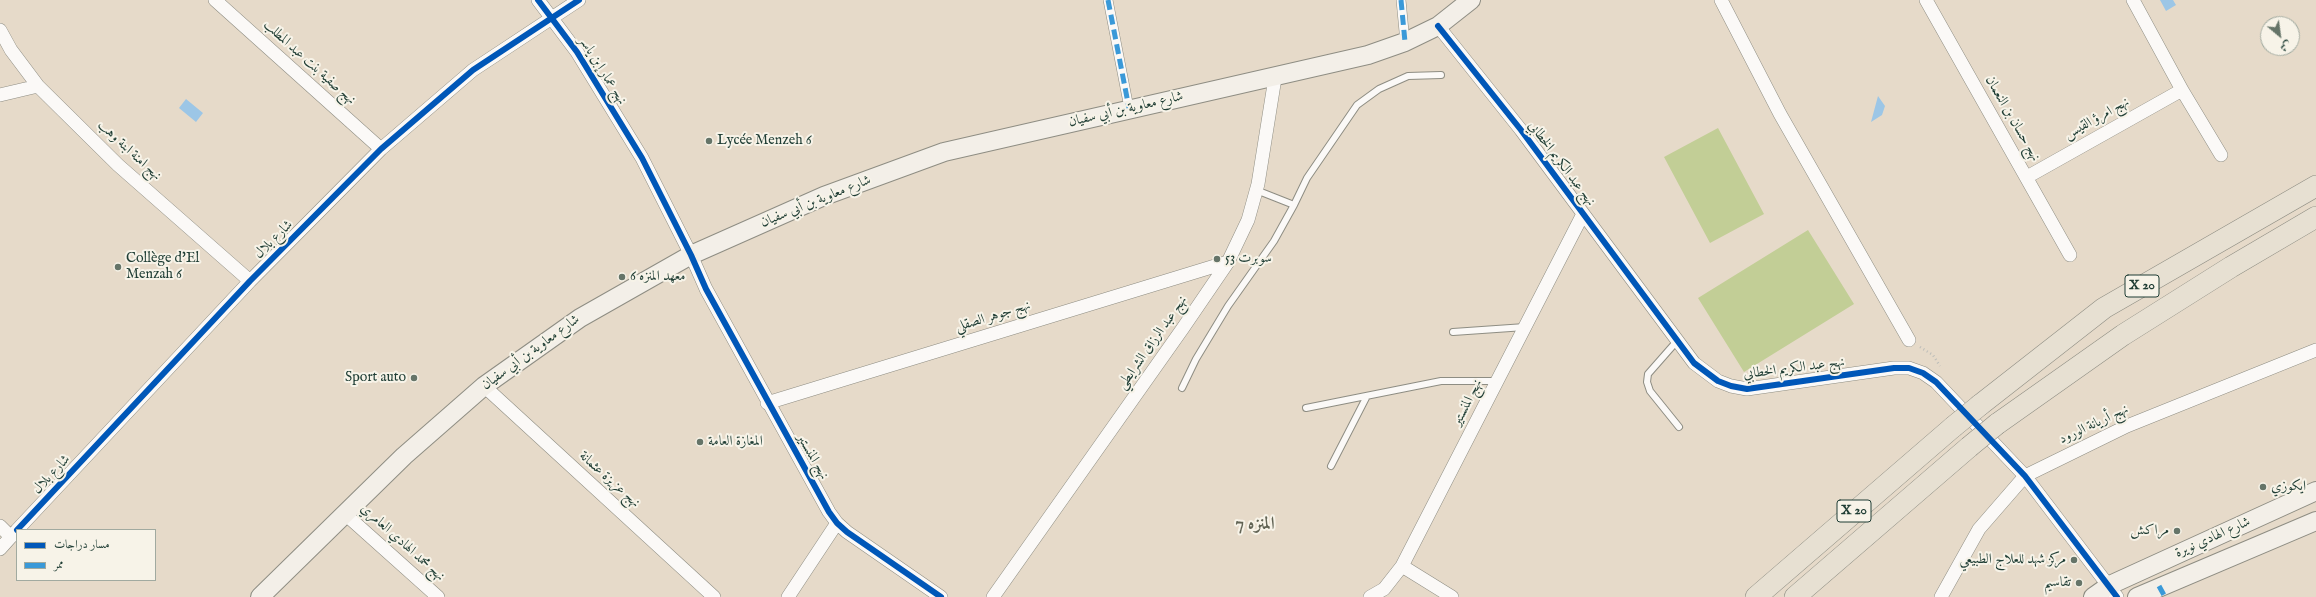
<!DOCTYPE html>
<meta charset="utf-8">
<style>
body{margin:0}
#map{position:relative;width:2316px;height:597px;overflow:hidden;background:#e6dac9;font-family:"IM FELL English",Amiri,serif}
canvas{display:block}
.legend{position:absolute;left:16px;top:529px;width:140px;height:52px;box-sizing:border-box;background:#f7f3e8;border:1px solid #a1aaa0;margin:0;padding:5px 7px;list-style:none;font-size:12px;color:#1f3d34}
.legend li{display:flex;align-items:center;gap:8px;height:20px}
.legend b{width:20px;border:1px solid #a1aaa0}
.north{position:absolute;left:2260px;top:16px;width:40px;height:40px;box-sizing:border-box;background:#f7f3e8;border:1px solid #a1aaa0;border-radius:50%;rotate:151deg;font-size:11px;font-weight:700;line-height:16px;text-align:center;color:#1f3d34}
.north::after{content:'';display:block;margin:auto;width:14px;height:18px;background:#657468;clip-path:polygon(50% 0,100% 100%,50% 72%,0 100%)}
</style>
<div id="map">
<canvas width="2316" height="597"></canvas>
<ul class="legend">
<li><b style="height:5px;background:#0057b8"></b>مسار دراجات</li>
<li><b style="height:5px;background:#3a99d8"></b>ممر</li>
</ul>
<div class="north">ش</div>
</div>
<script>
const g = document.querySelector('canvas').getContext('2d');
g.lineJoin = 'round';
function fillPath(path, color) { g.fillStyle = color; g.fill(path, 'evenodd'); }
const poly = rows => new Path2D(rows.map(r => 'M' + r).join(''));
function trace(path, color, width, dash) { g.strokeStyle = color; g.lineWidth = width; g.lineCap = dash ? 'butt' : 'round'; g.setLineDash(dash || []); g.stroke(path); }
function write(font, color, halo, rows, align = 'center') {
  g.font = font + ' "IM FELL English",Amiri,serif'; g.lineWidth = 4; g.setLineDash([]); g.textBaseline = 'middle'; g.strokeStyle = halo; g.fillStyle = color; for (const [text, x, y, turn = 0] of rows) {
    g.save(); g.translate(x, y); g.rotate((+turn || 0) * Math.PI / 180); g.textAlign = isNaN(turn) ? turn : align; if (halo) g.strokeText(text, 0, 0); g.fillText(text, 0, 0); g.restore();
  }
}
const green = poly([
 [1718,128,1764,214,1710,243,1664,157],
 [1808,230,1854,304,1744,372,1698,298]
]);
const water = poly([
 [2160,0,2173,0,2176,5,2166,11],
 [1878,96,1885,106,1882,115,1871,122],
 [186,99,203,113,196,122,179,108]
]);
const path = poly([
 [1920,347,1933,355,1940,366]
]);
const service = poly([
 [1256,190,1294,205,1307,178,1357,105,1379,89,1408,76,1441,75],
 [1453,332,1525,327],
 [1677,341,1648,374,1647,382,1650,391,1679,427],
 [1182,388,1196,359,1228,306,1274,241,1294,205],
 [1306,408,1441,381,1497,381],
 [1331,466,1367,396]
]);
const pedestrian = poly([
 [1108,0,1129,108],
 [1401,0,1405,42]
]);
const minor = poly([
 [215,0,381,149],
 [538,0,577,52,642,158,691,255,706,289,829,512,837,523,847,532,941,597],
 [1721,0,1780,114,1909,340],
 [1926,0,2070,255],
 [2133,0,2182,90,2221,155],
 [1438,26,1521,130,1694,363,1718,381,1731,386,1747,389,1894,368,1909,368,1923,373,1936,382,2025,476,2117,597],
 [0,30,11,50,38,86,118,165,250,281],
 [0,95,38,86],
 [2027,177,2182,90],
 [484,386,714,597],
 [767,403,1228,262],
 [344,513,438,597],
 [0,526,11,537],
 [17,530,250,281,381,149,473,70,579,0],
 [0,549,17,530],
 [1402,566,1452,597],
 [788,597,837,523],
 [993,597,1183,328,1228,262,1248,220,1258,184,1275,78],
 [1370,597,1384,589,1402,566,1583,214],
 [1941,597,1979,529,2025,476,2127,426,2316,350]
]);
const secondary = poly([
 [260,597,404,456,484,386,580,318,691,255,824,196,944,152,1368,55,1405,42,1438,26,1471,0],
 [2093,597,2110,585,2316,491],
 [2137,597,2316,521]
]);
const trunk = poly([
 [1980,405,2104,308,2316,186],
 [1997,424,2123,335,2231,267,2316,217],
 [1756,597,1953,427],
 [1795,597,1969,447]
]);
const trunkBridge = poly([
 [1953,427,1980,405],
 [1969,447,1997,424]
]);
const quiet = poly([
 [1108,0,1129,108],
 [1401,0,1405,42],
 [2159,586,2165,597]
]);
const cycleway = poly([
 [538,0,577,52,642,158,691,255,706,289,829,512,837,523,847,532,941,597],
 [1438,26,1521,130,1694,363,1718,381,1731,386,1747,389,1894,368,1909,368,1923,373,1936,382,2025,476,2117,597],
 [17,530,250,281,381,149,473,70,579,0]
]);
const markers = [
 [709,141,4,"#657468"],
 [1217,259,4,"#657468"],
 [118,267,4,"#657468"],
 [622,277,4,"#657468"],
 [414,378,4,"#657468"],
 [700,442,4,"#657468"],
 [2263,487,4,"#657468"],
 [2177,531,4,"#657468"],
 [2074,560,4,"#657468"],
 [2079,583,4,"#657468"]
];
const shields = [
 [2142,286,34],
 [1854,511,34]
];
const shieldNames = [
 ["X 20",2142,286],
 ["X 20",1854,511]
];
const streetNames = [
 ["نهج صفية بنت عبد المطلب",309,63,42],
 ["نهج عمار إبن ياسر",602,71,58],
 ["شارع معاوية بن أبي سفيان",1126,110,-13],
 ["نهج حسان بن النعمان",2012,119,60],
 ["نهج امرؤ القيس",2097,119,-29],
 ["نهج امنة ابنة وهب",129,151,43],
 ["نهج عبد الكريم الخطابي",1561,164,53],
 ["شارع معاوية بن أبي سفيان",816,202,-22],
 ["شارع بلال",274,240,-45],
 ["نهج جوهر الصقلي",993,317,-17],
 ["نهج عبد الرزاق الشرايطي",1153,343,-55],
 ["شارع معاوية بن أبي سفيان",531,353,-36],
 ["نهج عبد الكريم الخطابي",1794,369,-7],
 ["نهج المنستير",1468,403,-63],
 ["نهج أريانة الورود",2094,425,-25],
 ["نهج المنستير",812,457,60],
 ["شارع بلال",52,475,-47],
 ["نهج عزيزة عثمانة",609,480,42],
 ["شارع الهادي نويرة",2213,538,-24],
 ["نهج محمد الهادي العامري",402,543,42]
];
const poiNames = [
 ["Lycée Menzeh 6",717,141],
 ["Collège d'El",126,259],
 ["Menzah 6",126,275],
 ["سوبرت 53",1225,259],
 ["معهد المنزه 6",630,277],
 ["Sport auto",406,378,"right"],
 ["المغازة العامة",708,442],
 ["ايكوزي",2271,487],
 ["مراكش",2169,531,"right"],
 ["مركز شهد للعلاج الطبيعي",2066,560,"right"],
 ["تقاسيم",2071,583,"right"]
];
const districtNames = [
 ["المنزه 7",1255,525]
];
fillPath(green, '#c2ce96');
fillPath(water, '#9cc6e6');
trace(service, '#8e8d83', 8);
trace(pedestrian, '#8e8d83', 10);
trace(minor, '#8e8d83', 14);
trace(secondary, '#8e8d83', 20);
trace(trunk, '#8e8d83', 22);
trace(path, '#bcbdb9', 2.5, [1, 3]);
trace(service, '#fbf9f7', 6);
trace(pedestrian, '#fbf9f7', 9);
trace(minor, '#fbf9f7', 13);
trace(secondary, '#f3efe8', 18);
trace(trunk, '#e7e0d2', 21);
trace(trunkBridge, '#8e8d83', 22, []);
trace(trunkBridge, '#e7e0d2', 21);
trace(quiet, '#3a99d8', 5, [10, 5]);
trace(cycleway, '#0057b8', 6);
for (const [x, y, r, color] of markers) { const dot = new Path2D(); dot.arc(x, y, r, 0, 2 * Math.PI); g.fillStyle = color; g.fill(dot); trace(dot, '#f7f3e8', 1.5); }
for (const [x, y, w] of shields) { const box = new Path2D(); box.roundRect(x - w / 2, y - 11, w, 22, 3); g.fillStyle = '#f7f3e8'; g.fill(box); trace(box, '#1f3d34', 1); }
write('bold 13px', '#1f3d34', null, shieldNames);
write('14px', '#1f3d34', '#f7f3e8', streetNames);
write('14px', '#1f3d34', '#f7f3e8', poiNames, 'left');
write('bold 18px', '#616354', '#f7f3e8', districtNames);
</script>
